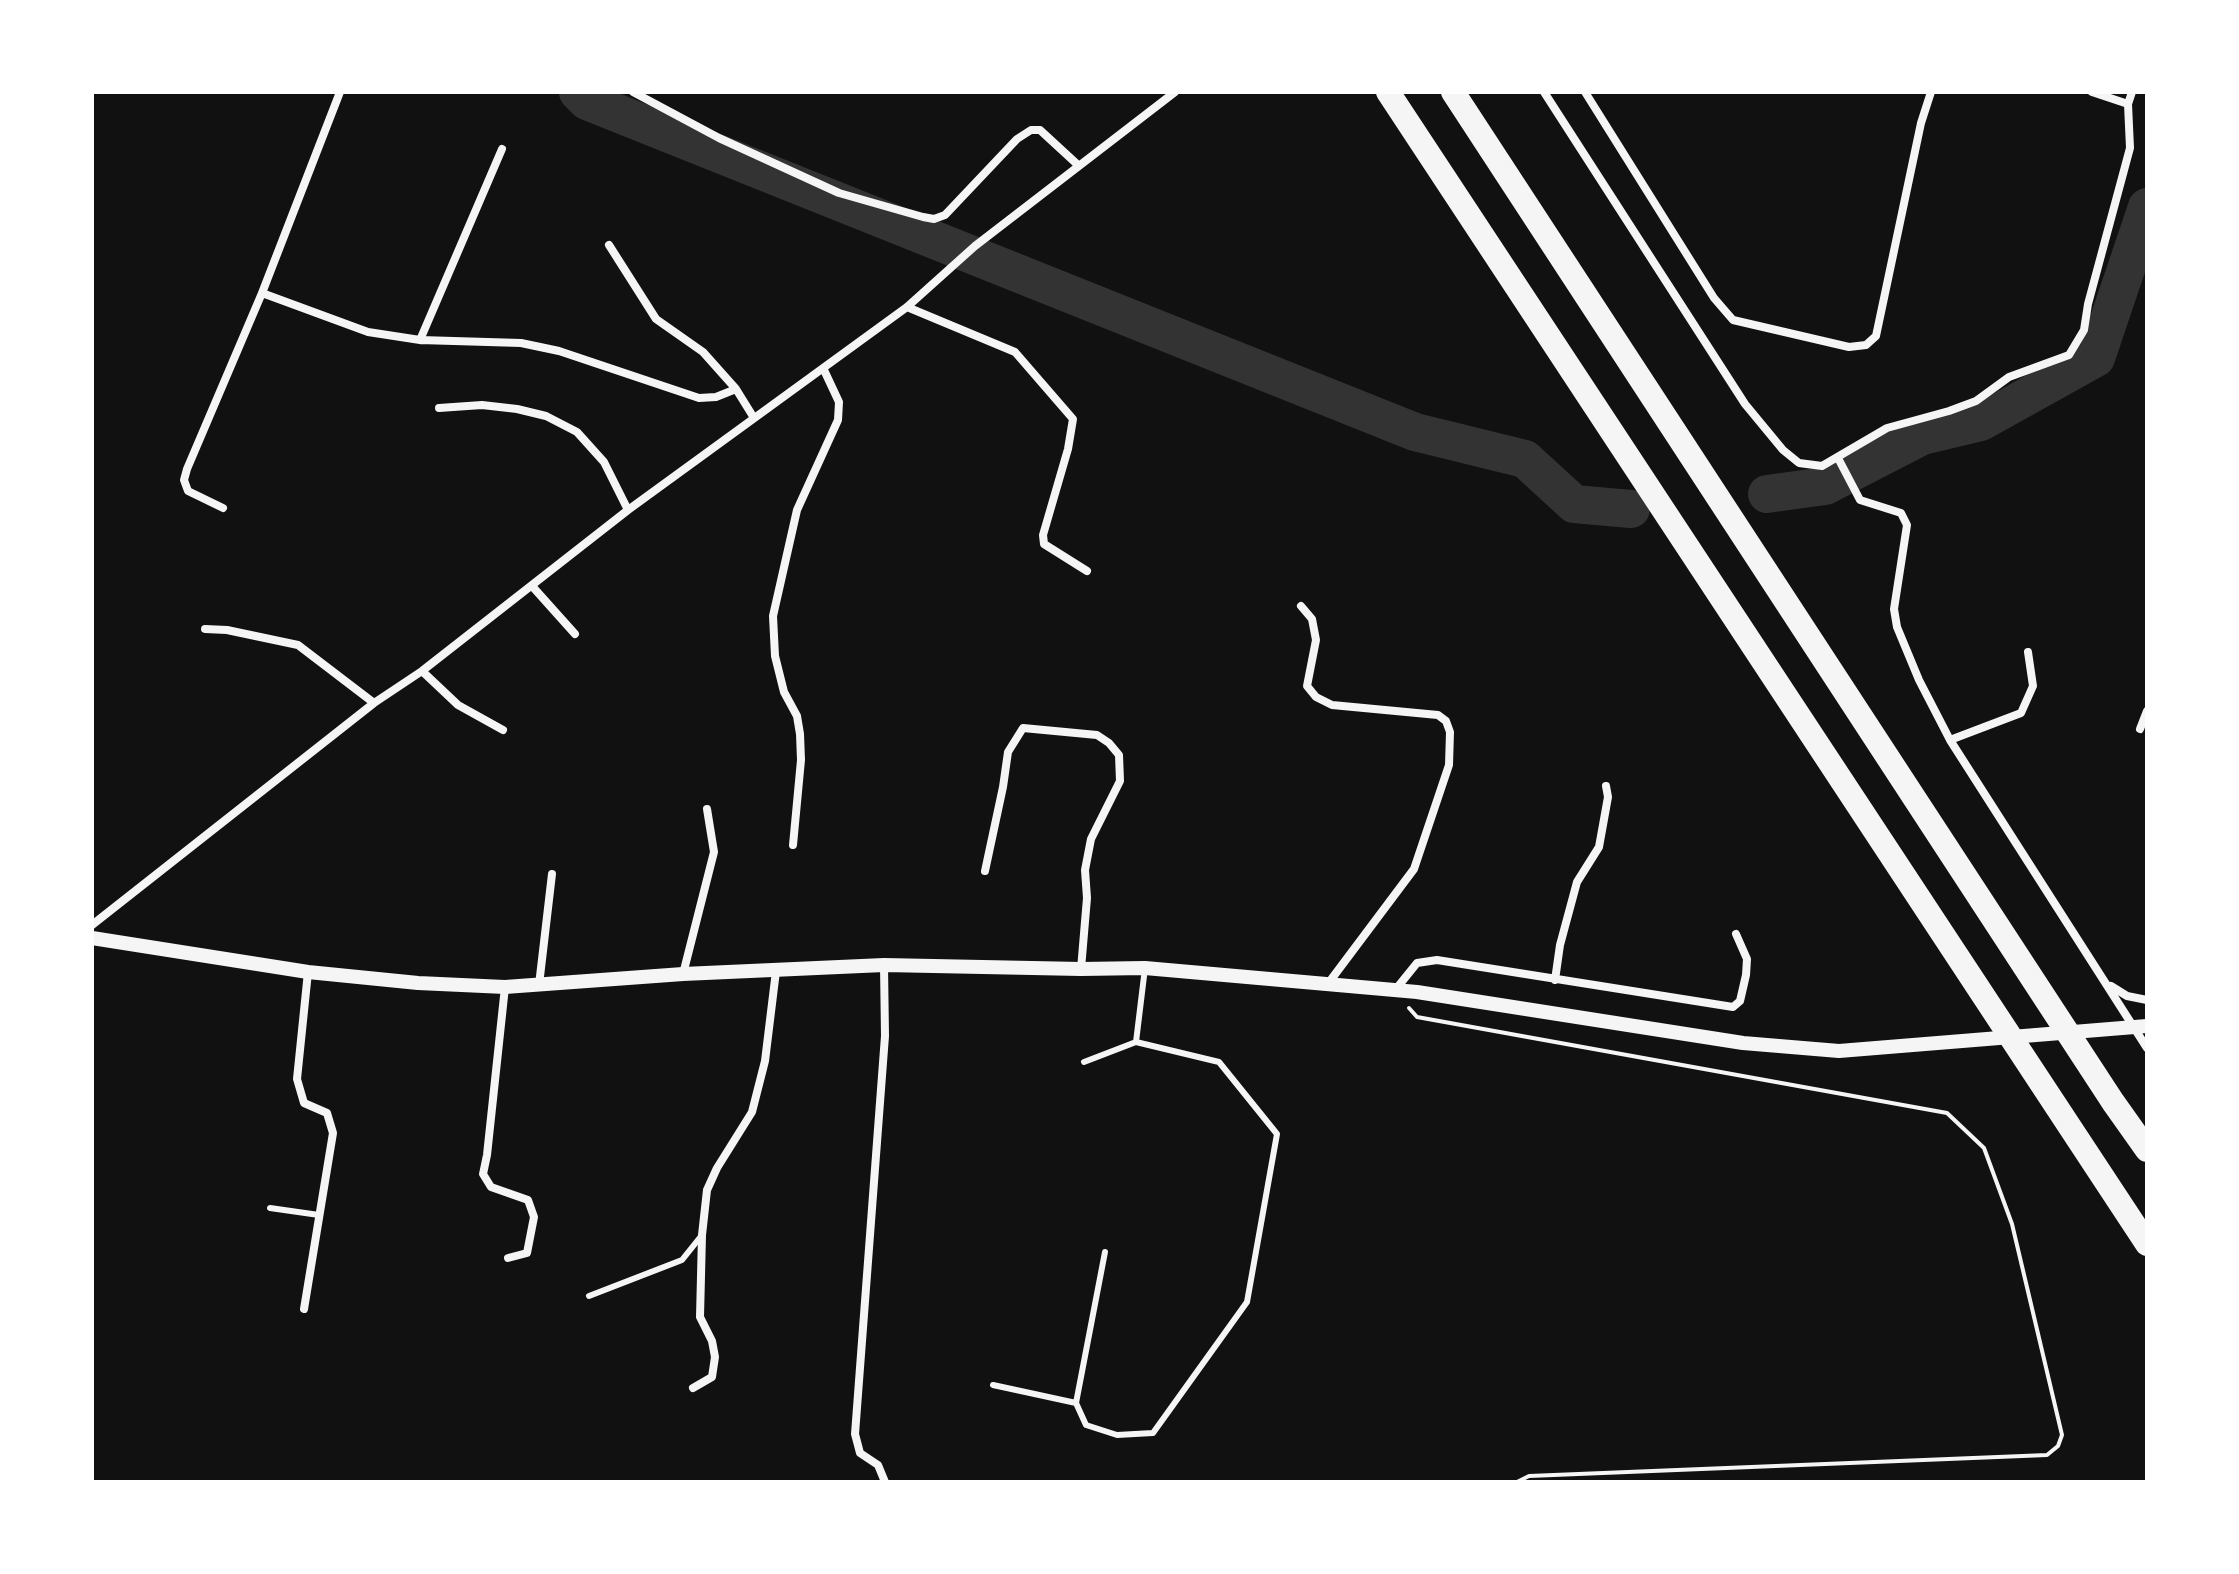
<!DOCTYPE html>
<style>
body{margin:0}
#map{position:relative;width:2239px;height:1574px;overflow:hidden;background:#111;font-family:Overpass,sans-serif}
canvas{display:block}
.frame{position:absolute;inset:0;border:94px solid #fff;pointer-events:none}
</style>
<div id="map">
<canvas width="2239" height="1574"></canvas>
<div class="frame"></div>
</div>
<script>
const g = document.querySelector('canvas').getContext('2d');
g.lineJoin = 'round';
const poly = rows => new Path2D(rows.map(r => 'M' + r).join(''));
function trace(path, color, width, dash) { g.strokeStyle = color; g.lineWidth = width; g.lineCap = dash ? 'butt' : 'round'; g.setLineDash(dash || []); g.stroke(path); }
const river = poly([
 [578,92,587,101,1415,432,1525,459,1574,504,1631,509],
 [1767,494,1825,486,1922,436,1981,422,2096,358,2147,207]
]);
const path = poly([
 [1409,1008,1417,1017,1947,1113,1984,1148,2012,1224,2062,1435,2058,1446,2047,1455,1529,1476,1517,1482]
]);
const service = poly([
 [1084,1062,1136,1042],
 [270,1208,319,1215],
 [589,1296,682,1260,702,1235],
 [993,1385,1076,1403,1086,1425,1117,1435,1153,1433,1247,1302,1277,1134,1219,1062,1136,1042,1145,968],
 [1076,1403,1105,1252]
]);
const minor = poly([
 [633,92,719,138,839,193,923,217,934,219,945,215,1017,139,1031,130,1040,130,1078,165],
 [1544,92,1745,404,1783,450,1799,463,1822,466,1887,428,1949,411,1976,401,2009,377,2069,355,2084,330,2088,304,2130,148,2128,104,2132,92],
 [1585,92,1714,298,1733,320,1849,347,1866,345,1876,336,1921,123,1931,92],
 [2092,92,2128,104],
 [609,245,656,319,703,352,736,389,754,418],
 [262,293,368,332,420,340,521,343,559,351,699,398,716,397,736,389],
 [907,307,1015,352,1073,419,1068,449,1043,535,1044,544,1087,571],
 [420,340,502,149],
 [439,408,482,405,517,409,546,416,577,432,604,462,628,510],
 [1838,458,1860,500,1901,513,1907,525,1894,609,1897,627,1919,680,1950,740,2147,1048],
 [223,508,188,491,184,480,187,469,262,293,340,92],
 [532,586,575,634],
 [1301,606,1312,619,1316,640,1307,686,1316,697,1332,705,1438,715,1446,721,1450,732,1449,765,1414,869,1327,985],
 [205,629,227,630,298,645,374,703],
 [422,671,458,705,503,730],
 [2140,729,2147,711],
 [1950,740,2021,713,2033,686,2028,652],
 [793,845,801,760,800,734,797,716,784,692,775,656,773,616,797,510,838,420,839,402,824,370],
 [985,871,1003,787,1008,752,1023,728,1097,735,1109,743,1119,755,1120,781,1091,839,1085,870,1087,898,1081,969],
 [92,925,374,703,422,671,628,510,907,307,975,246,1175,92],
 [884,965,885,1036,855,1434,860,1453,878,1465,885,1482],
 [683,974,714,852,707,809],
 [1555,980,1560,945,1577,882,1599,847,1608,797,1606,786],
 [539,985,552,874],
 [2111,986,2127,996,2147,1000],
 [505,987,487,1155,483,1174,491,1187,528,1200,534,1217,527,1253,508,1258],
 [1396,989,1417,963,1437,960,1733,1007,1740,1001,1746,975,1747,959,1736,934],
 [304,1309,333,1133,327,1113,304,1103,297,1079,308,972],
 [693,1388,712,1377,715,1357,712,1341,700,1317,702,1235,707,1190,717,1168,752,1112,765,1061,776,971]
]);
const tertiary = poly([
 [92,938,308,972,418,983,505,987,683,974,884,965,1081,969,1145,968,1417,992,1743,1043,1839,1051,2147,1026]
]);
const motorway = poly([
 [1388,92,2147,1244],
 [1453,92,2113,1102,2147,1150]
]);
trace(river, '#333', 38);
trace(path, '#f5f5f5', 4);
trace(service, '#f5f5f5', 6);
trace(minor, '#f5f5f5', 8);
trace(tertiary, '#f5f5f5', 14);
trace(motorway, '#f5f5f5', 24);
</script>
